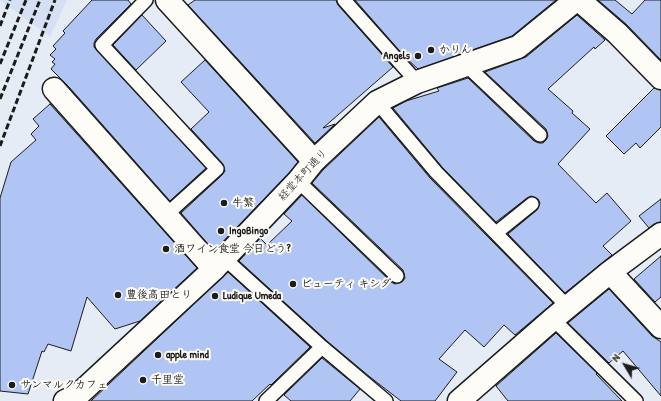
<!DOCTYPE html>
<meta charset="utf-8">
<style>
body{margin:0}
#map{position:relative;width:661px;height:401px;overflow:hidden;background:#e6ecf6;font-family:"Patrick Hand",sans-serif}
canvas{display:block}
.north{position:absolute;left:605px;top:345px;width:40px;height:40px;-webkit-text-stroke:3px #fdfcf7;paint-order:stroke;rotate:308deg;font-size:11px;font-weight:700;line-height:16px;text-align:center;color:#1c1c1c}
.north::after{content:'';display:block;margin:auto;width:14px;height:18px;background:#1c1c1c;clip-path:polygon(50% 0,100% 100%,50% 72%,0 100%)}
</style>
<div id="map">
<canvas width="661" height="401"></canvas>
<div class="north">N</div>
</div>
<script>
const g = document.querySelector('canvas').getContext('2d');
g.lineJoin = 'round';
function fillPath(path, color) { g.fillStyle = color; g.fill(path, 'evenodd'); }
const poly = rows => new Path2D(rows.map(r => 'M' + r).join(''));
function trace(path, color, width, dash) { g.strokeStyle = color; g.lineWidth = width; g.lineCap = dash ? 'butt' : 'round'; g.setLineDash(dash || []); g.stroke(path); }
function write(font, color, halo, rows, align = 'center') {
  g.font = font + ' "Patrick Hand","Klee One",sans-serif'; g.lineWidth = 4; g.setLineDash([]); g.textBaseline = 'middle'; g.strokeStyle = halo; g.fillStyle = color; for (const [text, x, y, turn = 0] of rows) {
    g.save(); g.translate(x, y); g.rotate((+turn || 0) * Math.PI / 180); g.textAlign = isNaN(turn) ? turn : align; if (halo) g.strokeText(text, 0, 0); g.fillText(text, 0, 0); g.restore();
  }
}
const built = poly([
 [0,0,67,0,50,37]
]);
const building = poly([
 [92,0,128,0,131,4,96,39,94,43,94,47,206,168,170,201,69,87,51,69,55,64,52,62,55,59,50,55,56,49,53,46,65,33,63,31,92,0],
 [195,0,336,0,338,5,393,67,323,128,335,124,315,143,188,5,195,0],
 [355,0,556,0,512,36,418,69,405,57,355,0],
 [598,0,615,0,632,14,645,0,661,0,661,60,626,24,598,0],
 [142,15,166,41,136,70,113,45,142,15],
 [577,15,605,40,595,49,594,47,548,89,573,111,572,113,590,129,558,164,596,203,607,193,631,221,603,246,612,255,565,293,508,234,537,210,540,203,538,199,531,196,527,198,496,222,442,167,393,108,406,101,439,91,437,88,468,78,534,141,539,143,543,143,546,140,548,136,546,129,485,72,526,57,577,15],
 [205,60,298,162,289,173,214,251,181,213,222,175,225,171,223,164,191,129,209,112,181,82,205,60],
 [654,88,661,90,661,127,640,148,636,143,624,154,606,136,654,88],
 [50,104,197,268,140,321,115,329,87,297,71,351,48,344,44,352,42,351,28,394,0,391,0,198,11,162,36,140,31,134,39,126,33,119,50,104],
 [379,117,430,178,553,303,515,335,504,325,484,347,465,330,439,359,457,372,435,401,401,401,370,377,327,341,239,261,260,238,267,245,292,221,284,214,302,195,391,282,395,284,402,282,405,278,403,270,312,183,323,170,379,117],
 [661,199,661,222,654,224,649,228,639,216,661,199],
 [661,256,661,297,655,302,634,279,661,256],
 [228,272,310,347,271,385,270,384,252,401,91,401,228,272],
 [609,289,652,336,661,342,661,396,623,351,609,363,568,323,609,289],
 [556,333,597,373,596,374,622,401,508,401,496,386,556,333],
 [322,358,360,389,350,401,291,401,284,395,322,358]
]);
const service = poly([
 [146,0,102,45,217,169,166,215],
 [344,0,417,82],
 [466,65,540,135],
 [377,102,436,172,567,306],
 [298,181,397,276],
 [496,233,532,204],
 [224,258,322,347,386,401],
 [553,319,636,401],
 [266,401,322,347]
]);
const minor = poly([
 [167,0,314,161],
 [579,0,617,33,661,78],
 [54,89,214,269],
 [610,272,661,327],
 [459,401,553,319,610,272,661,234]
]);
const secondary = poly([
 [65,401,77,396,214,269,298,181,314,161,377,102,417,82,518,47,576,0]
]);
const rail = poly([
 [0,26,10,0],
 [0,64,26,0],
 [0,99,40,0],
 [0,146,55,0]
]);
const markers = [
 [431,50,4,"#1c1c1c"],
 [418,56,4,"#1c1c1c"],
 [224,203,4,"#1c1c1c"],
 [221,231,4,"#1c1c1c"],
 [166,249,4,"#1c1c1c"],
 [293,284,4,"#1c1c1c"],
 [118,295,4,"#1c1c1c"],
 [215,296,4,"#1c1c1c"],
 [158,355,4,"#1c1c1c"],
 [143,380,4,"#1c1c1c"],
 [12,385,4,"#1c1c1c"]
];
const poiNames = [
 ["かりん",439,50],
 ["Angels",410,56,"right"],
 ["牛繁",232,203],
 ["IngoBingo",229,231],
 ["酒ワイン食堂 今日どう?",174,249],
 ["ビューティ キシダ",301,284],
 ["豊後高田とり",126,295],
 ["Ludique Umeda",223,296],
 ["apple mind",166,355],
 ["千里堂",151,380],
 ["サンマルクカフェ",20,385]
];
const streetNames = [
 ["経堂本町通り",303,175,-47]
];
fillPath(built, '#d6e0f5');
fillPath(building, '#b0c5f4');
trace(building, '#1c1c1c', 1);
trace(service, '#1c1c1c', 16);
trace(minor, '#1c1c1c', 25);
trace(secondary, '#1c1c1c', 25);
trace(service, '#fdfcf7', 13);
trace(minor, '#fdfcf7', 22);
trace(secondary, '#fdfcf7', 22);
trace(rail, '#1c1c1c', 3, [6, 3]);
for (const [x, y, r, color] of markers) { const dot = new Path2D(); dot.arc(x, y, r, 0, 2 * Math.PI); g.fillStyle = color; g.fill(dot); trace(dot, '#fdfcf7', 1.5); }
write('bold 11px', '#1c1c1c', '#fdfcf7', poiNames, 'left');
write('11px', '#1c1c1c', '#fdfcf7', streetNames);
</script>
